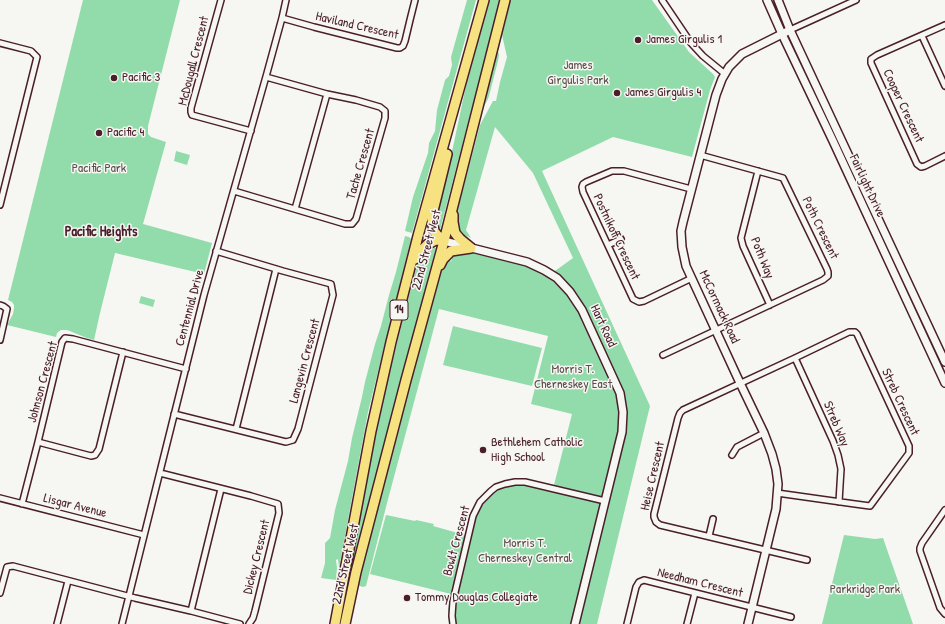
<!DOCTYPE html>
<style>
body{margin:0}
canvas{display:block;background:#f6f6f2}
</style>
<canvas width="945" height="624"></canvas>
<script>
const g = document.querySelector('canvas').getContext('2d');
g.lineJoin = 'round';
function fillPath(path, color) { g.fillStyle = color; g.fill(path, 'evenodd'); }
const poly = rows => new Path2D(rows.map(r => 'M' + r).join(''));
function trace(path, color, width, dash) { g.strokeStyle = color; g.lineWidth = width; g.lineCap = dash ? 'butt' : 'round'; g.setLineDash(dash || []); g.stroke(path); }
function write(font, color, halo, rows, align = 'center') {
  g.font = font + ' "Patrick Hand",sans-serif'; g.lineWidth = 3; g.setLineDash([]); g.textBaseline = 'middle'; g.strokeStyle = halo; g.fillStyle = color; for (const [text, x, y, turn = 0] of rows) {
    g.save(); g.translate(x, y); g.rotate((+turn || 0) * Math.PI / 180); g.textAlign = isNaN(turn) ? turn : align; if (halo) g.strokeText(text, 0, 0); g.fillText(text, 0, 0); g.restore();
  }
}
const green = poly([
 [83,0,180,0,148,126,148,134,151,137,166,142,143,224,212,243,204,274,115,253,100,313,94,340,87,338,67,330,61,330,57,333,56,337,7,325,13,314,14,308,14,305,12,302,8,300],
 [467,0,476,0,412,233,405,231,413,197,428,153,429,143,435,131,437,110,445,80,449,76,452,65,451,57],
 [489,0,500,0,440,230,438,227,435,216,453,147,468,76],
 [511,0,652,0,689,52,713,74,715,77,710,90,692,157,613,137,542,171,650,406,597,624,449,624,448,610,451,594,370,574,386,515,415,521,416,520,434,524,433,526,465,535,471,512,474,506,484,493,494,486,506,480,522,479,554,485,572,414,531,404,548,336,439,309,387,503,366,586,363,587,357,585,428,314,434,298,437,279,441,268,449,256,451,262,453,254,471,252,527,266,538,270,548,276,573,258,533,173,495,127,466,230,471,238,462,234,458,228,455,223,458,208,480,125,493,101,496,101,500,82,507,57,502,35],
 [497,48,499,55,498,61,490,92,488,99,481,112],
 [176,151,190,155,187,165,174,161],
 [405,236,409,237,411,239,368,412,339,568,338,559,336,560,337,568,336,580,321,578,325,563,325,543,330,538,335,510,348,461,352,438,362,397,365,382,375,344,381,326,389,295,396,272],
 [432,246,436,248,348,583,346,583,369,464,391,366,418,261,424,252],
 [141,296,155,300,153,307,139,303],
 [453,326,542,348,532,386,443,365],
 [844,535,875,539,883,538,913,624,822,624]
]);
const minor = poly([
 [221,0,191,108,191,112,192,115,251,131],
 [662,0,691,43,703,56,725,74],
 [282,18,314,27,397,48,400,48,403,46,405,41,410,20,415,0],
 [945,25,877,55,871,59,871,63,917,164,921,167,925,166,945,156],
 [790,30,856,0],
 [922,36,945,86],
 [0,43,31,51,37,57,0,205],
 [758,171,741,238,743,246,770,305],
 [691,189,624,171,612,171,586,182,583,184,582,187,583,192,633,299,639,302,644,301,692,278],
 [234,191,345,224,352,224,356,219,385,118,385,111,380,107,356,100,327,94,266,77],
 [295,209,327,94],
 [608,245,621,239],
 [0,305,3,306,7,309,0,340],
 [663,355,823,280,828,276,828,272,827,269,783,178,700,155],
 [795,358,833,441,838,455,841,469,840,485,839,502],
 [174,414,286,442,293,440,298,429,333,295,331,284,283,271,216,251],
 [236,429,276,269],
 [38,442,91,456,95,455,99,449,123,352],
 [732,455,737,447,764,433],
 [160,473,251,496,278,504,279,513,255,611,253,618,249,624],
 [777,493,855,504,870,506,873,502,909,453,909,446,857,334,855,332,849,332,795,358,683,410,680,413,678,418,654,514,654,517,656,522,660,525,807,560],
 [0,498,144,535],
 [22,504,38,442,62,342,65,338,73,339,186,369],
 [945,510,922,543,920,548,920,551,940,608,945,614],
 [709,536,713,519],
 [0,593,7,567,13,566,135,598,191,611,240,624],
 [191,611,221,489],
 [57,624,68,581],
 [122,624,204,295,267,73,282,18,286,0],
 [453,624,452,616,453,601,473,516,480,502,491,491,496,487,505,484,515,482,525,482,605,501],
 [627,624,636,587,639,582,644,580,791,617],
 [687,624,695,593]
]);
const tertiary = poly([
 [444,241,527,262,544,270,557,278,570,292,582,310,620,393,623,412,622,432,575,624],
 [748,624,776,509,778,484,776,469,772,454,764,433,740,383,686,266,682,247,681,231,683,222,716,95,722,79,729,67,742,54,790,30]
]);
const secondary = poly([
 [767,0,782,34,833,141,945,383],
 [778,0,790,30,945,362]
]);
const trunk = poly([
 [453,215,453,222,455,233,460,239,471,248],
 [444,241,437,235,434,231,432,220,433,211,447,154],
 [415,259,420,252,428,244,436,240,444,241],
 [440,265,443,259,451,251,471,248],
 [335,624,371,431,391,342,418,236,484,0],
 [345,624,356,572,406,380,444,241,505,0]
]);
const markers = [
 [638,40,4,"#4a1f2b"],
 [114,78,4,"#4a1f2b"],
 [617,93,4,"#4a1f2b"],
 [99,133,4,"#4a1f2b"],
 [483,450,4,"#4a1f2b"],
 [407,598,4,"#4a1f2b"]
];
const shields = [
 [399,310,18]
];
const shieldNames = [
 ["14",399,310]
];
const streetNames = [
 ["Haviland Crescent",357,26,13],
 ["McDougall Crescent",194,61,-76],
 ["Cooper Crescent",903,106,65],
 ["Tache Crescent",361,164,-74],
 ["Fairlight Drive",867,186,65],
 ["Poth Crescent",820,228,64],
 ["Postnikoff Crescent",616,237,65],
 ["22nd Street West",427,250,-75],
 ["Poth Way",762,258,68],
 ["McCormack Road",719,307,65],
 ["Centennial Drive",190,308,-75],
 ["Hart Road",603,326,65],
 ["Langevin Crescent",305,361,-75],
 ["Johnson Crescent",43,382,-75],
 ["Streb Crescent",900,402,65],
 ["Streb Way",836,424,67],
 ["Heise Crescent",653,476,-77],
 ["Lisgar Avenue",75,506,14],
 ["Bowlt Crescent",457,541,-75],
 ["Dickey Crescent",257,557,-76],
 ["22nd Street West",346,564,-77],
 ["Needham Crescent",700,583,14]
];
const poiNames = [
 ["James Girgulis 1",646,40],
 ["Pacific 3",122,78],
 ["James Girgulis 4",625,93],
 ["Pacific 4",107,133],
 ["Bethlehem Catholic",491,443],
 ["High School",491,458],
 ["Tommy Douglas Collegiate",415,598]
];
const parkNames = [
 ["James",578,66],
 ["Girgulis Park",578,81],
 ["Pacific Park",99,169],
 ["Morris T.",573,370],
 ["Cherneskey East",573,385],
 ["Morris T.",525,544],
 ["Cherneskey Central",525,559],
 ["Parkridge Park",865,590]
];
const neighbourhoodNames = [
 ["Pacific Heights",101,232]
];
fillPath(green, '#92dcac');
trace(minor, '#4a1f2b', 8);
trace(tertiary, '#4a1f2b', 10);
trace(secondary, '#4a1f2b', 10);
trace(trunk, '#4a1f2b', 12);
trace(minor, '#f6f6f2', 5);
trace(tertiary, '#f6f6f2', 7);
trace(secondary, '#f6f6f2', 7);
trace(trunk, '#f6e281', 9);
for (const [x, y, r, color] of markers) { const dot = new Path2D(); dot.arc(x, y, r, 0, 2 * Math.PI); g.fillStyle = color; g.fill(dot); trace(dot, '#f6f6f2', 1.5); }
for (const [x, y, w] of shields) { const box = new Path2D(); box.roundRect(x - w / 2, y - 10, w, 20, 3); g.fillStyle = '#f6f6f2'; g.fill(box); trace(box, '#4a1f2b', 1); }
write('bold 12px', '#4a1f2b', null, shieldNames);
write('13px', '#4a1f2b', '#f6f6f2', streetNames);
write('13px', '#4a1f2b', '#f6f6f2', poiNames, 'left');
write('13px', '#5c4e4b', '#f6f6f2', parkNames);
write('bold 14px', '#4a1f2b', '#f6f6f2', neighbourhoodNames);
</script>
